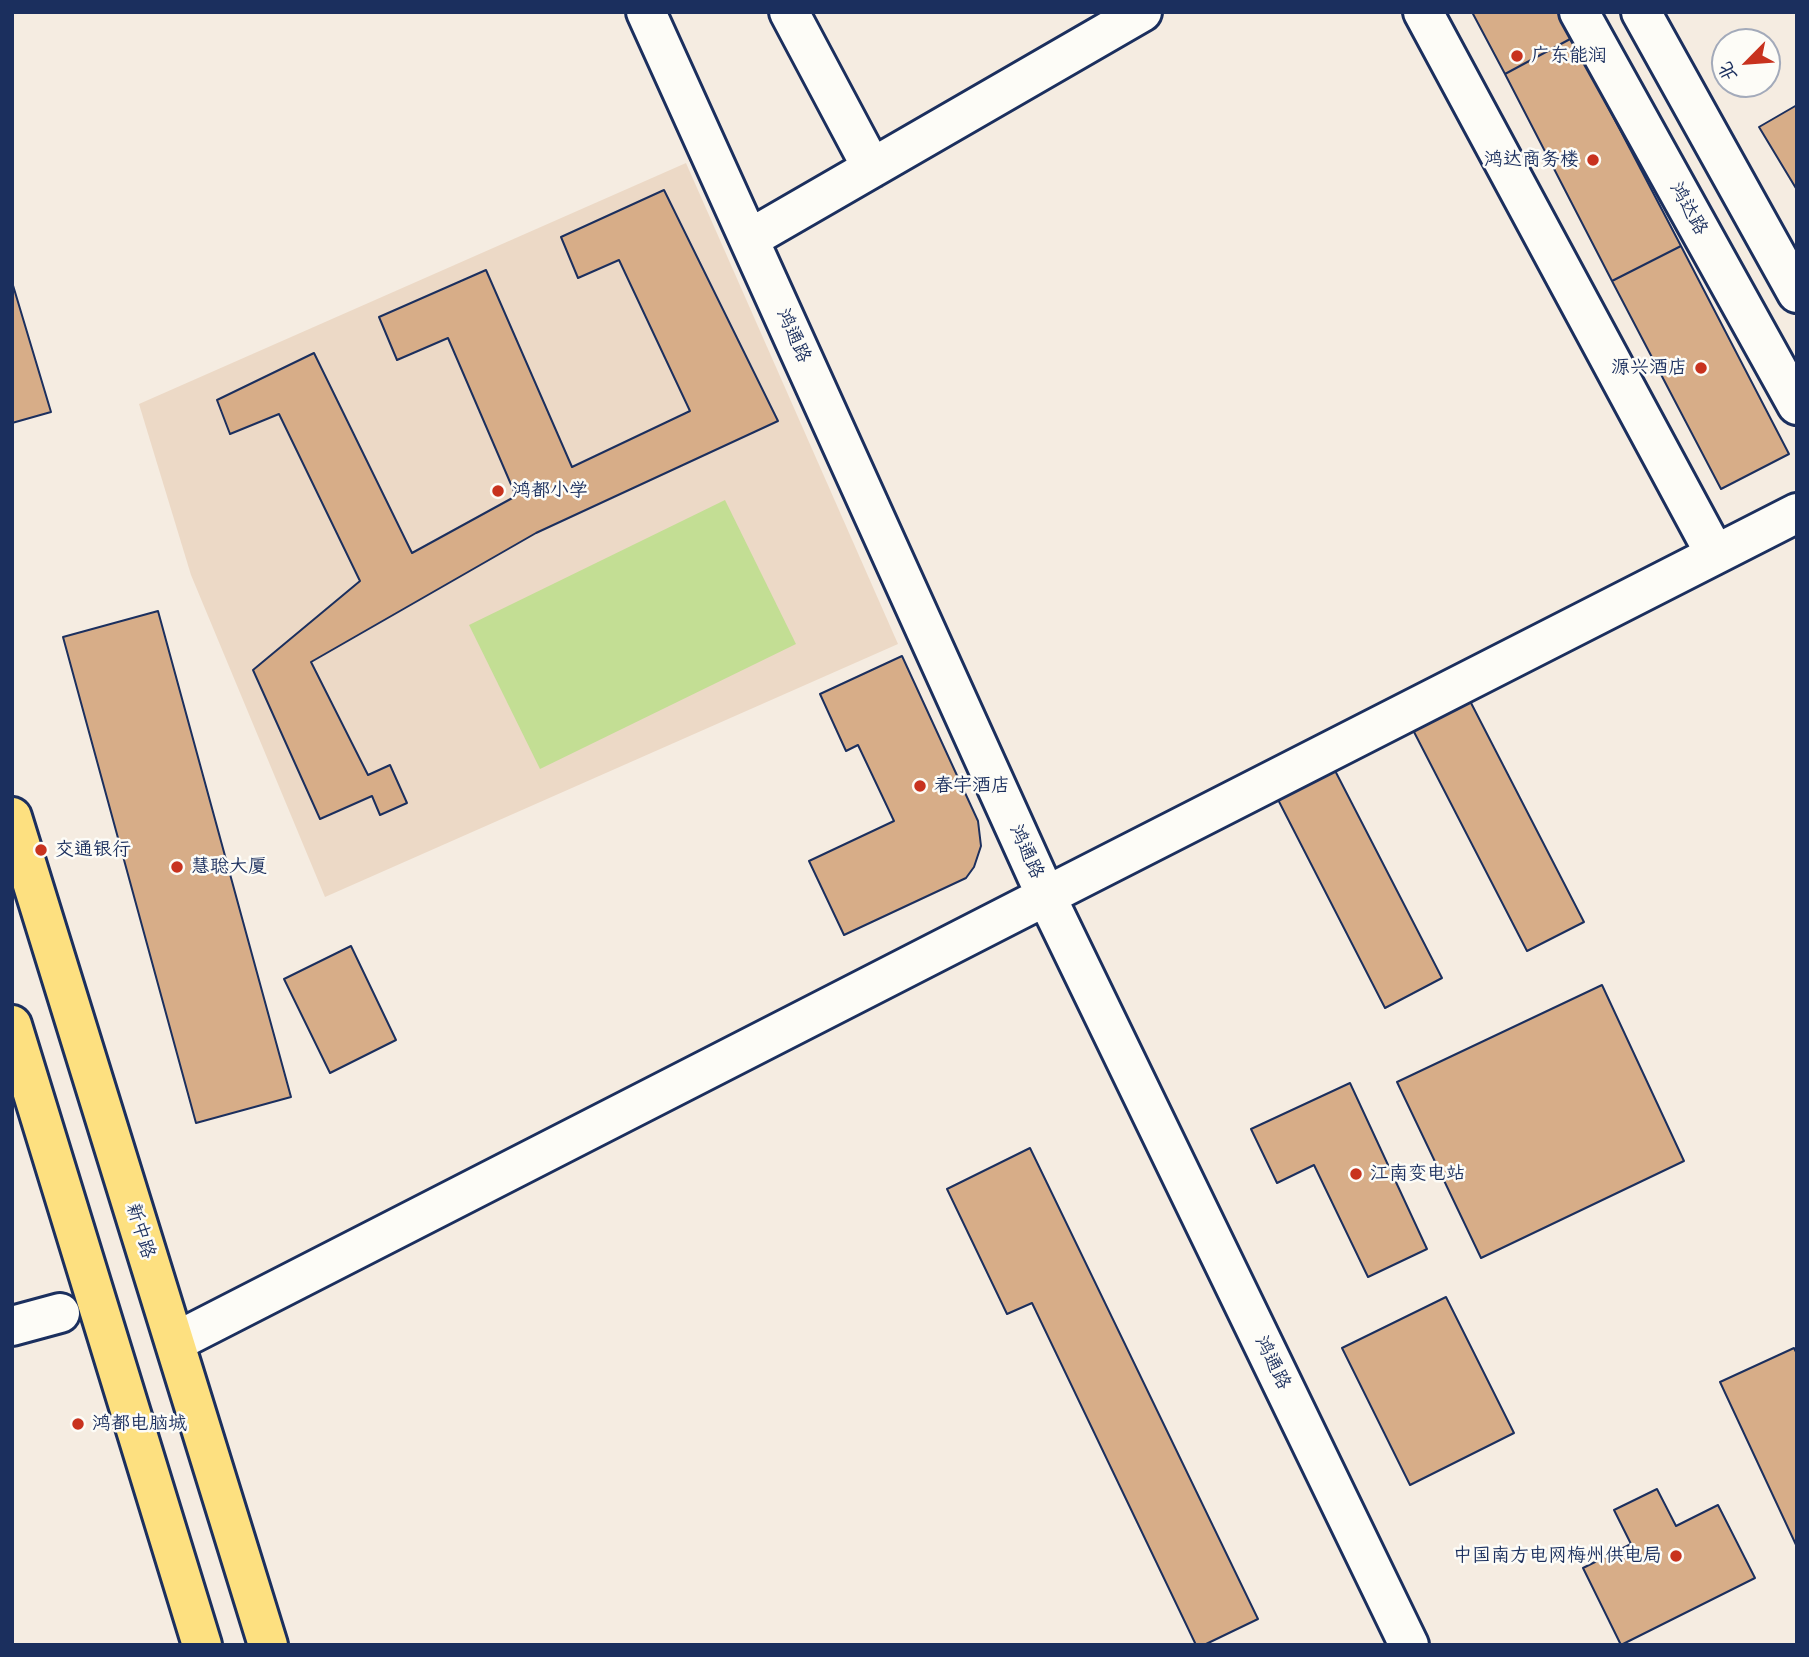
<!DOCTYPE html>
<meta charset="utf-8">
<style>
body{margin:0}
#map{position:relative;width:1809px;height:1657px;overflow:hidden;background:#f5ece1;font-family:"Balsamiq Sans","LXGW WenKai TC",sans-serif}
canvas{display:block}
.frame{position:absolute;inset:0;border:14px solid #1b2f5e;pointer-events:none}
.north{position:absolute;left:1711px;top:28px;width:70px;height:70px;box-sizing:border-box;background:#fdfcf7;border:2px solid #a3aaba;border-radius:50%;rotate:245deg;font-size:19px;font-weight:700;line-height:28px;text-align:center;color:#1b2f5e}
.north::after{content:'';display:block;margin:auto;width:24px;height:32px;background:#c8321e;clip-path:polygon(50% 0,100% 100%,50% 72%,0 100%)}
</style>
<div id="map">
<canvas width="1809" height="1657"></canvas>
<div class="frame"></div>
<div class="north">北</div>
</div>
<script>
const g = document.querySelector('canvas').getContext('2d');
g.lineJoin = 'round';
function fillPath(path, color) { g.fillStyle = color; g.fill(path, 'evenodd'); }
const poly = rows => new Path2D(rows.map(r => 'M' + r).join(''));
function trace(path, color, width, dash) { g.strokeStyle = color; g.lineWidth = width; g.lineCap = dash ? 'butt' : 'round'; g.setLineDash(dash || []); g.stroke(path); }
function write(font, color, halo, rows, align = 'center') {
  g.font = font + ' "Balsamiq Sans","LXGW WenKai TC",sans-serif'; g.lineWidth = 5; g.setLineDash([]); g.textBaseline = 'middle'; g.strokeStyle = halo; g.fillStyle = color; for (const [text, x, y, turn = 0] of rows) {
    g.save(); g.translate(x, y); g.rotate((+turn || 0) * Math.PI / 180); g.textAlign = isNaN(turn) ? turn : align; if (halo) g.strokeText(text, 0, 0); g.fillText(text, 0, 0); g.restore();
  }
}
const built = poly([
 [686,163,898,644,325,897,191,575,139,404]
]);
const green = poly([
 [725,500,796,644,540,769,469,625]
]);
const building = poly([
 [1472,12,1558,12,1572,38,1505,74,1472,12],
 [1572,38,1681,246,1612,281,1505,74,1572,38],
 [1797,105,1797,190,1759,127,1797,105],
 [664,190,778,421,536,533,311,662,368,775,390,765,407,803,380,815,372,796,320,819,253,670,360,581,279,414,230,434,217,400,314,353,412,553,516,496,448,338,397,360,379,317,486,270,572,467,690,411,619,260,578,278,561,237,664,190],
 [1681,246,1789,454,1721,489,1612,281,1681,246],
 [12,282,51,412,12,423,12,282],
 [158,611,291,1097,196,1123,63,637,158,611],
 [902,656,978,821,981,846,974,867,966,878,844,935,809,861,894,821,858,745,846,751,820,694,902,656],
 [1470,701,1584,922,1527,951,1413,730,1470,701],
 [1328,757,1442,978,1385,1008,1271,786,1328,757],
 [351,946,396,1040,330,1073,284,979,351,946],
 [1602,985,1684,1161,1481,1258,1397,1082,1602,985],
 [1350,1083,1427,1249,1368,1277,1314,1165,1277,1183,1251,1129,1350,1083],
 [1030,1148,1258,1619,1204,1645,1196,1645,1032,1303,1007,1314,947,1189,1030,1148],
 [1446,1297,1514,1433,1410,1485,1342,1348,1446,1297],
 [1794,1348,1797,1354,1797,1547,1720,1382,1794,1348],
 [1657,1489,1676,1526,1718,1505,1755,1578,1621,1645,1583,1568,1631,1544,1614,1510,1657,1489]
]);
const minor = poly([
 [646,12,1046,896,1409,1645],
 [789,12,872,168],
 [1423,12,1715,554],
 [1579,12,1797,405],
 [1641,12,1797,293],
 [749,239,1142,12],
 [12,1326,60,1313],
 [175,1342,1046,896,1797,513]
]);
const major = poly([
 [12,817,268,1645],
 [12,1025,202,1645]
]);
const markers = [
 [1517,56,7,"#c8321e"],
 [1593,160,7,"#c8321e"],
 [1701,368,7,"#c8321e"],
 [498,491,7,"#c8321e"],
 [920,786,7,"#c8321e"],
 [41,850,7,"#c8321e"],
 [177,867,7,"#c8321e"],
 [1356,1174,7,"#c8321e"],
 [78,1424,7,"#c8321e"],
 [1676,1556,7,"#c8321e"]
];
const poiNames = [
 ["广东能润",1531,56],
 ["鸿达商务楼",1579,160,"right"],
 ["源兴酒店",1687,368,"right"],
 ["鸿都小学",512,491],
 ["春宇酒店",934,786],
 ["交通银行",55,850],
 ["慧聪大厦",191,867],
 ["江南变电站",1370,1174],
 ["鸿都电脑城",92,1424],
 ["中国南方电网梅州供电局",1662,1556,"right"]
];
const streetNames = [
 ["鸿达路",1688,209,61],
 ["鸿通路",793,336,66],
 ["鸿通路",1026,852,66],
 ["新中路",140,1231,73],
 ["鸿通路",1272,1363,64]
];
fillPath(built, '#ecd9c6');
fillPath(green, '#c3de94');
fillPath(building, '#d7ad88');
trace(building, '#1b2f5e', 2);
trace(minor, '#1b2f5e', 44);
trace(major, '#1b2f5e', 44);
trace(minor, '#fdfcf7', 38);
trace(major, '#fde080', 38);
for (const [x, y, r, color] of markers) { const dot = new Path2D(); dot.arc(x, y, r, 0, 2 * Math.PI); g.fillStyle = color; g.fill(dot); trace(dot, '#fdfcf7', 2.5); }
write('19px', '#1b2f5e', '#fdfcf7', poiNames, 'left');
write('19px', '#1b2f5e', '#fdfcf7', streetNames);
</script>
